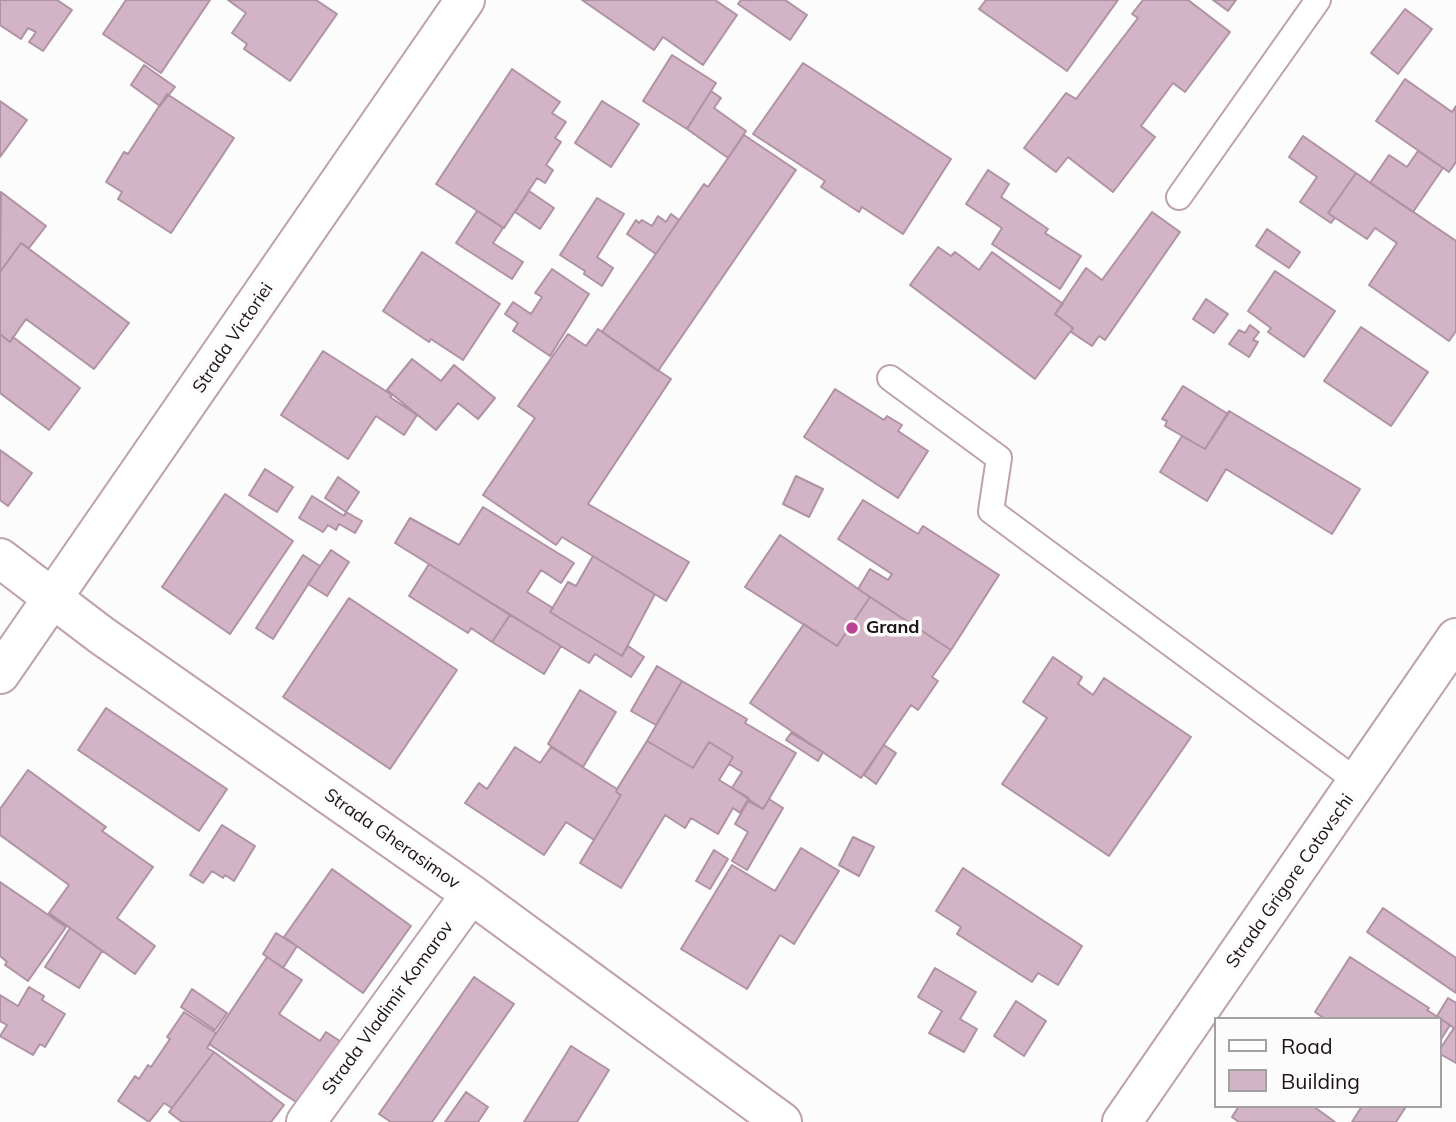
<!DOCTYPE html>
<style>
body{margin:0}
#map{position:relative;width:1456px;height:1122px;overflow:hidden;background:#fcfcfc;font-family:Mulish,sans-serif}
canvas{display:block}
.legend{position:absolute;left:1214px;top:1017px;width:228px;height:91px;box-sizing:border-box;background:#fcfcfc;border:2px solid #a39fa2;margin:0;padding:9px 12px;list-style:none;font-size:21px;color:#1e131a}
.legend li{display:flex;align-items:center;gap:14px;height:35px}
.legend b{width:35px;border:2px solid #a39fa2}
</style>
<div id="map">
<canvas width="1456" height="1122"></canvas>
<ul class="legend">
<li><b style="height:9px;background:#fff"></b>Road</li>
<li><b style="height:19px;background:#d3b4c6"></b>Building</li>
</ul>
</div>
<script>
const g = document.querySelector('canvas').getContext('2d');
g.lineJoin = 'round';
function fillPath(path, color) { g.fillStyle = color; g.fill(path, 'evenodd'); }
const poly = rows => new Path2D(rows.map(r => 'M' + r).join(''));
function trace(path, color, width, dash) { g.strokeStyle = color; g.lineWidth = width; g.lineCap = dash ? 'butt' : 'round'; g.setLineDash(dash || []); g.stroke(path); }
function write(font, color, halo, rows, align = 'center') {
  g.font = font + ' Mulish,sans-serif'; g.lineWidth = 7; g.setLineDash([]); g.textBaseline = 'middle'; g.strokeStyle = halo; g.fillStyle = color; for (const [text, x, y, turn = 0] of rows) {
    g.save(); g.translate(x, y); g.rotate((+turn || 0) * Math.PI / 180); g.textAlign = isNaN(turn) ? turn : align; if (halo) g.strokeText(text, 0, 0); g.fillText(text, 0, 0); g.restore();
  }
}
const building = poly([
 [0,0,57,0,72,10,43,51,29,42,36,32,28,28,21,39,0,25,0,0],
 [126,0,210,0,161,73,103,34,126,0],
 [228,0,316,0,337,14,290,81,244,49,247,44,232,33,246,13,228,0],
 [582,0,715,0,737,15,703,65,663,37,654,50,582,0],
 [741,0,785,0,807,15,790,40,738,4,741,0],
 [986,0,1118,0,1067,71,979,9,986,0],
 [1143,0,1188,0,1230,32,1185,92,1173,83,1141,126,1155,137,1113,192,1068,157,1056,172,1024,148,1066,93,1076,99,1138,18,1132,14,1143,0],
 [1213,0,1236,0,1228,11,1213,0],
 [1405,9,1432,29,1398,74,1371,53,1405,9],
 [672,55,716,83,687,129,643,101,672,55],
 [803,63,951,159,903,234,862,207,859,212,821,187,825,181,753,134,803,63],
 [144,65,175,87,160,106,131,85,144,65],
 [512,69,560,102,552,113,566,122,555,138,561,142,546,165,553,170,545,183,537,178,504,228,436,184,512,69],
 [1405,79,1452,112,1456,106,1456,162,1449,172,1376,121,1405,79],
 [711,91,721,98,714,108,746,131,728,158,687,129,711,91],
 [167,94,234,138,171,233,118,199,122,192,106,182,124,152,128,154,167,94],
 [0,101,27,120,0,157,0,101],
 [602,101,639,124,611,167,575,143,602,101],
 [744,135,796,170,658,371,602,332,704,184,708,187,744,135],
 [1303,136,1356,173,1328,213,1335,218,1331,223,1300,202,1317,177,1289,157,1303,136],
 [1418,151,1443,168,1413,212,1370,183,1389,155,1407,167,1418,151],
 [988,170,1009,184,1001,197,1048,229,1045,233,1081,256,1060,289,992,244,1002,228,966,204,988,170],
 [1356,173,1456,241,1456,331,1449,341,1369,285,1397,243,1375,228,1367,239,1328,213,1356,173],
 [529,191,554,208,540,229,515,212,529,191],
 [1,192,46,226,29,248,21,243,0,272,1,192],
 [597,198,624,214,597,257,613,268,602,286,584,274,585,271,560,255,597,198],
 [477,211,503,228,493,243,523,262,512,279,456,243,477,211],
 [1152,212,1180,232,1105,340,1099,336,1092,346,1071,332,1073,328,1055,314,1086,268,1102,280,1152,212],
 [671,214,679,220,656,254,627,234,636,220,639,223,642,220,652,226,658,216,666,222,671,214],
 [1267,229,1300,252,1289,268,1256,246,1267,229],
 [21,243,129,323,94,369,26,319,10,342,0,334,0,272,21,243],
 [938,247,951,256,955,252,979,270,992,252,1063,304,1055,314,1073,328,1035,379,910,285,938,247],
 [422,252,500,304,463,360,431,339,429,342,383,311,422,252],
 [552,269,589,294,550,356,513,331,518,323,505,314,513,302,531,314,542,297,535,293,552,269],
 [1275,271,1335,311,1304,357,1268,332,1271,328,1248,311,1275,271],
 [1206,299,1228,314,1214,333,1193,319,1206,299],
 [1250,325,1259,332,1253,340,1258,342,1249,357,1229,344,1239,330,1245,333,1250,325],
 [1361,327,1428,372,1391,426,1324,381,1361,327],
 [598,329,671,379,588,504,689,562,666,601,562,537,556,545,483,495,535,418,518,406,568,334,586,346,598,329],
 [0,334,10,342,13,337,80,388,49,430,0,393,0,334],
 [323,351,392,395,390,397,417,415,404,435,376,416,348,459,281,415,323,351],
 [412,359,441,381,454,365,495,398,478,419,458,403,436,430,387,390,412,359],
 [1183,386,1228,414,1205,449,1165,426,1167,421,1162,419,1183,386],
 [835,389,884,420,887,416,902,425,898,431,928,451,898,498,804,437,835,389],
 [1229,411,1360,489,1332,534,1226,469,1207,501,1160,472,1182,436,1205,449,1229,411],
 [0,450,32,473,8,506,0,500,0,450],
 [265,469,293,487,277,512,249,495,265,469],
 [796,476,823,489,809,517,783,504,796,476],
 [338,477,359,492,346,512,325,498,338,477],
 [225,494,293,541,230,634,162,587,225,494],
 [312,496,344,516,346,512,362,521,355,533,339,524,336,530,328,525,323,532,299,518,312,496],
 [863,500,918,534,923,526,999,575,951,650,858,589,870,569,888,580,892,574,838,539,863,500],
 [483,507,574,563,561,583,541,570,527,592,553,608,550,612,622,656,628,646,644,657,631,677,595,654,589,663,582,659,395,543,410,518,459,545,483,507],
 [780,535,870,597,837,646,745,587,780,535],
 [331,550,349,562,327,596,308,584,331,550],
 [303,555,320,566,273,639,256,628,303,555],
 [593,556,655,594,622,656,550,612,568,582,576,586,593,556],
 [429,564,510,615,492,642,471,628,468,633,409,596,429,564],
 [870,597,951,650,932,677,938,681,918,710,911,705,861,778,750,703,804,624,837,646,870,597],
 [349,598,457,670,390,769,283,697,349,598],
 [510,615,561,646,544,674,492,642,510,615],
 [1053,657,1082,677,1078,684,1093,695,1104,678,1191,737,1109,856,1002,784,1047,718,1023,702,1053,657],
 [657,666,682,681,656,725,631,711,657,666],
 [682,681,747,719,745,723,796,753,763,809,732,788,742,772,729,764,733,757,709,742,693,768,647,741,682,681],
 [580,690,616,712,583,767,548,744,580,690],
 [106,708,227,789,199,831,78,750,106,708],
 [791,733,823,752,818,761,786,740,791,733],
 [647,741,693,768,709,742,733,757,719,780,749,798,740,813,733,808,718,834,691,818,685,828,665,815,621,888,580,863,621,795,616,792,617,789,647,741],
 [884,745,896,753,876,784,864,775,884,745],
 [515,747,540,763,551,747,617,789,616,792,621,795,594,840,566,822,544,855,465,803,479,783,487,789,515,747],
 [28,770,106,827,102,831,153,867,117,918,155,946,135,974,49,913,69,885,0,835,0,809,28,770],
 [769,799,783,808,747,870,732,861,748,832,735,824,748,801,763,809,769,799],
 [222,825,255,846,234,881,225,875,223,878,212,871,203,883,190,875,222,825],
 [853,837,874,847,859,876,839,865,853,837],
 [801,848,839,871,794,944,780,935,747,989,681,949,732,865,775,891,801,848],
 [714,850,728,859,710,889,696,881,714,850],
 [963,868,1082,946,1058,985,1038,973,1032,982,957,934,961,927,936,911,963,868],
 [332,869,411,926,363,993,284,937,332,869],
 [0,882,66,927,28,981,5,965,7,962,0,956,0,882],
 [1383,908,1456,958,1456,993,1367,932,1383,908],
 [70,928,102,951,79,988,45,967,70,928],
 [276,933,297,946,283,968,263,954,276,933],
 [267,957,302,980,279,1014,320,1041,326,1032,340,1041,299,1104,209,1044,267,957],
 [1350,957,1429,1008,1427,1010,1450,1025,1440,1041,1440,1019,1325,1019,1315,1012,1350,957],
 [935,968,976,992,960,1019,977,1029,964,1052,929,1033,942,1011,918,997,935,968],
 [474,977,514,1004,432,1122,391,1122,379,1114,474,977],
 [29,987,44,996,42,1000,65,1014,45,1047,40,1044,33,1055,0,1036,7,1025,0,1021,0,995,18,1006,29,987],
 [192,989,227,1013,215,1030,181,1007,192,989],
 [1448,998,1456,1003,1456,1063,1440,1054,1440,1049,1454,1028,1437,1016,1448,998],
 [1016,1001,1046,1021,1024,1056,994,1036,1016,1001],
 [184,1012,216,1033,207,1048,214,1052,172,1108,164,1103,149,1122,118,1101,135,1076,139,1079,148,1065,151,1067,170,1039,167,1037,184,1012],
 [571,1046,609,1070,577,1122,524,1122,571,1046],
 [214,1052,284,1105,271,1122,182,1122,169,1112,214,1052],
 [466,1092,488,1107,478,1122,445,1122,466,1092],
 [1239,1106,1313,1106,1335,1122,1239,1122,1232,1117,1239,1106],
 [1362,1106,1402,1106,1405,1108,1396,1122,1352,1122,1362,1106]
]);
const service = poly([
 [1179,197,1318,0],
 [890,378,999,458,991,511,1358,782]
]);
const minor = poly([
 [0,558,101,635,471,894,782,1122],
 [0,674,465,0],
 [306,1122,471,894]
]);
const tertiary = poly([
 [1122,1122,1456,638]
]);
const markers = [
 [852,628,7,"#bd4396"]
];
const streetNames = [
 ["Strada Victoriei",233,338,-56],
 ["Strada Gherasimov",392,839,35],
 ["Strada Grigore Cotovschi",1290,881,-55],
 ["Strada Vladimir Komarov",388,1008,-54]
];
const poiNames = [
 ["Grand",866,628]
];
fillPath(building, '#d3b4c6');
trace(building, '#af92a3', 2);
trace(service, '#bea0b1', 28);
trace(minor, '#bea0b1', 42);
trace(tertiary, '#bea0b1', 42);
trace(service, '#fff', 24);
trace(minor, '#fff', 38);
trace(tertiary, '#fff', 38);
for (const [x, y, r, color] of markers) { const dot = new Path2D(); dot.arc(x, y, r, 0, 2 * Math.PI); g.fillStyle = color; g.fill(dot); trace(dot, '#fcfcfc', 2.5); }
write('18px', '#1e131a', '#fcfcfc', streetNames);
write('bold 18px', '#1e131a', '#fcfcfc', poiNames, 'left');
</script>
